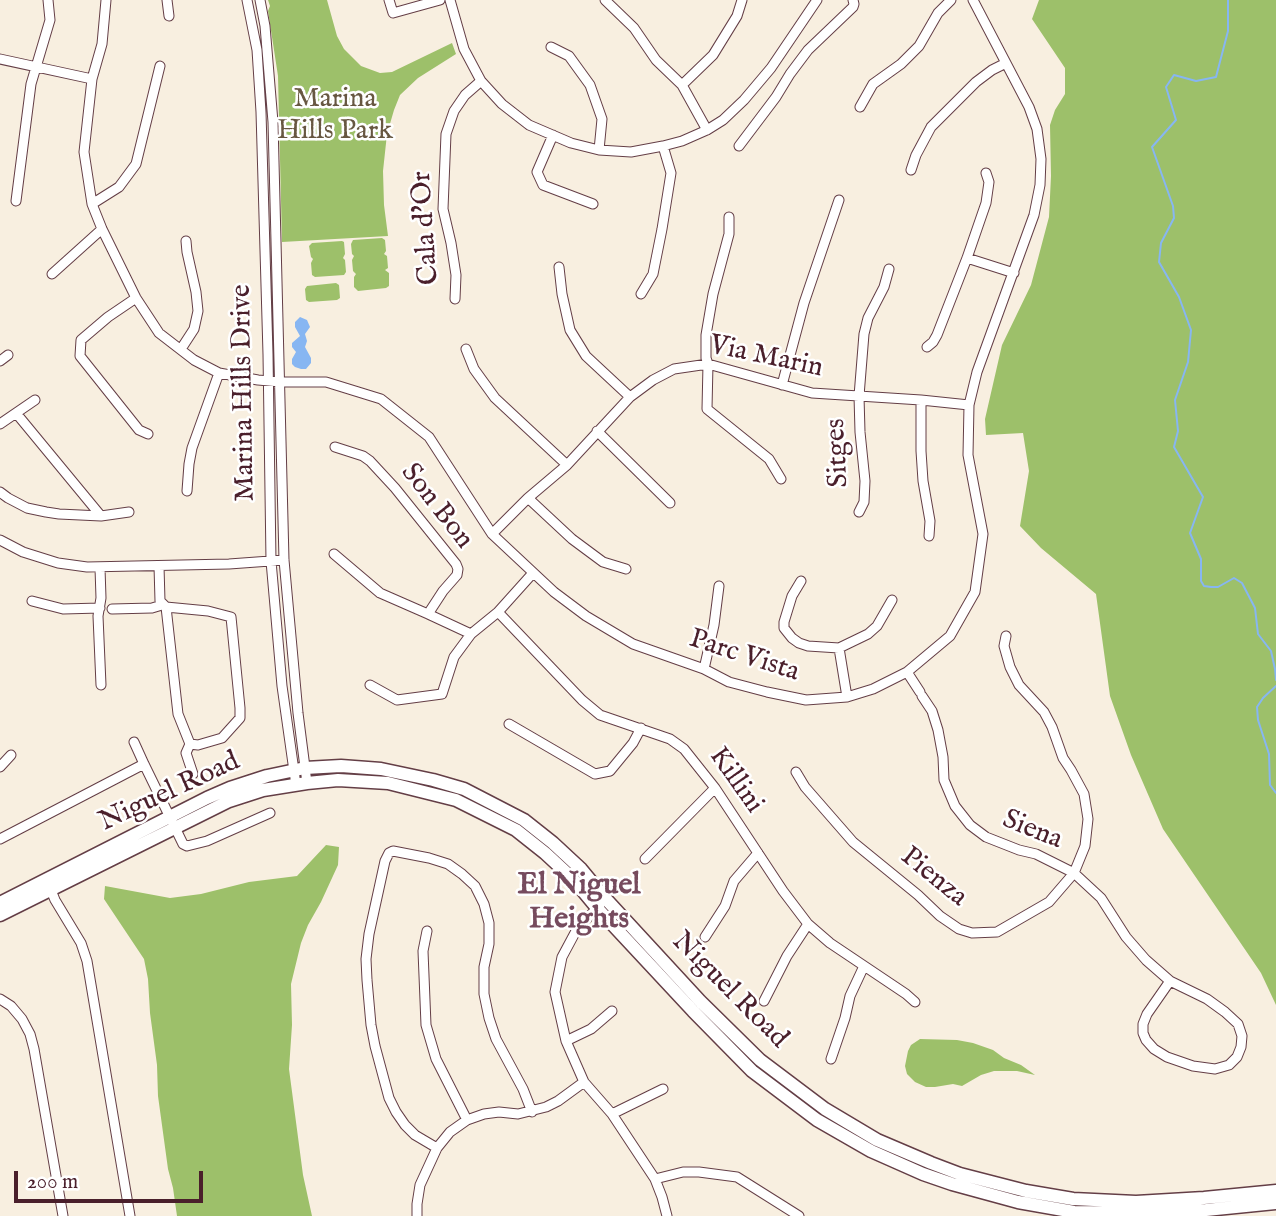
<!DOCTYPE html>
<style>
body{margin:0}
#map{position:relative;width:1276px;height:1216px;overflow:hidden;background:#f8efe0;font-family:"IM FELL English",serif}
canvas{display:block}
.scale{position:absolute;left:14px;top:1171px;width:189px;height:32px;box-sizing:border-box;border:4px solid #4a1f2b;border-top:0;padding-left:9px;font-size:21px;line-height:24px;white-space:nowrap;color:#4a1f2b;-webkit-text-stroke:5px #fff;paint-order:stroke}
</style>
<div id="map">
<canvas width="1276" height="1216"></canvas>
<div class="scale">200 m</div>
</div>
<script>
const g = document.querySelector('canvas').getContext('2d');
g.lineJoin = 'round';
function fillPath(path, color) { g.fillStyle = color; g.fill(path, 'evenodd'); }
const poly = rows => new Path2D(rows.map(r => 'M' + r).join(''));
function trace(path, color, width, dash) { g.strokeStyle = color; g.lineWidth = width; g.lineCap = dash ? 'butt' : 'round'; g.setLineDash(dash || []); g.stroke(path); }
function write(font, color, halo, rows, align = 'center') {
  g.font = font + ' "IM FELL English",serif'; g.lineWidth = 5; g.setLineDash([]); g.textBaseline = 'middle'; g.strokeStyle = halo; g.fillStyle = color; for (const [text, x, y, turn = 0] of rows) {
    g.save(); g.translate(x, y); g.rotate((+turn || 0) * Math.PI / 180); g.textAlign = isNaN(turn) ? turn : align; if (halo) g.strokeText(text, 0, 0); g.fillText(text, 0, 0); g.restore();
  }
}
const green = poly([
 [268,0,327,0,337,36,344,49,361,66,380,73,392,72,452,43,456,54,418,78,400,95,394,110,387,134,383,171,384,205,388,236,282,242,278,76,268,11,270,6],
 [1039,0,1276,0,1276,1005,1261,973,1163,829,1131,755,1110,696,1096,594,1041,548,1020,526,1029,471,1023,433,986,435,985,419,1002,345,1031,285,1049,217,1051,176,1050,125,1055,110,1065,94,1065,68,1032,19],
 [382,238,385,240,386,251,384,254,387,256,388,268,385,270,389,273,389,286,386,288,358,291,354,287,354,277,356,274,353,271,352,260,354,256,352,254,351,244,353,240],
 [342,241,344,242,345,254,343,258,345,260,346,272,344,275,315,277,312,275,311,263,313,259,311,257,309,246,312,243],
 [336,283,339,285,340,298,337,300,309,302,306,300,305,289,307,286],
 [326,845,339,847,338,865,321,902,308,925,301,943,291,984,292,1025,289,1069,303,1175,312,1216,177,1216,173,1188,168,1169,158,1096,157,1065,150,1013,148,979,144,959,104,899,105,886,170,898,201,894,249,882,297,876],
 [920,1039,957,1040,973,1043,993,1050,1004,1058,1021,1065,1035,1075,1017,1071,994,1071,981,1075,962,1086,953,1084,935,1087,926,1087,915,1082,907,1074,905,1066,908,1051,911,1045]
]);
const water = poly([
 [300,317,307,320,310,327,305,334,307,341,305,347,311,358,311,363,306,369,301,369,295,367,292,364,292,359,296,352,292,347,292,343,300,336,295,327,295,322]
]);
const stream = poly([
 [1228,0,1228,31,1216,77,1196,81,1174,75,1166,87,1176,120,1152,147,1173,206,1174,218,1161,243,1159,262,1179,297,1191,330,1188,362,1175,400,1178,431,1174,447,1203,497,1190,533,1201,559,1201,581,1204,586,1211,587,1218,587,1234,578,1242,583,1255,608,1258,634,1271,651,1275,669,1276,680],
 [1276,686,1263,698,1257,707,1258,720,1269,754,1270,785,1276,793]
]);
const minor = poly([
 [106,0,102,44,92,79,84,152,92,204,102,229,136,298,159,333,194,360,219,373,258,380,280,382,326,382,381,399,429,437,492,534,554,592,586,616,633,644,704,669,729,682,767,692,806,700,847,697,873,689,907,672,950,636,975,592,983,534,968,455,969,405,977,372,1034,215,1040,185,1041,159,1037,129,1029,107,973,0],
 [167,0,169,16],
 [247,0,257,50,261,112,268,354,271,561,282,686,296,785],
 [260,0,265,26,273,122,284,560,298,713,307,783],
 [389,0,393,13,440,0],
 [450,0,464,49,481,81,502,104,529,125,571,143,599,150,631,152,663,146,682,141,707,130,723,120,744,100,771,68,817,0],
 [605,0,634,28,656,60,682,85,707,130],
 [551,47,569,56,590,85,602,119,599,150],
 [0,59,92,79],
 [682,85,713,55,737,16,742,0],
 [860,107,873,84,901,64,919,46,938,13,951,0],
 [553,135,537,172,543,185,593,204],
 [739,146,776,97,790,74,808,50,853,7,854,4,853,0],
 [911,170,916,155,931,127,976,82,992,70,1006,63],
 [16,201,31,84,50,20,48,0],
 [92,204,119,187,136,164,160,66],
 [729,217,729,234,713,294,706,335,706,358,708,364,707,409,769,459,781,479],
 [967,258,1014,273],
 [559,267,562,294,570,330,586,356,630,397],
 [52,274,102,229],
 [641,294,653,274,662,229,671,173,663,146],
 [136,298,108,317,81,340,80,356,139,430,148,434],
 [455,299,456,275,451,243,443,209,446,134,454,111,465,95,481,81],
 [927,347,933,342,937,335,967,258,986,203,989,182,986,173],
 [181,349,194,329,198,311,196,292,187,252,186,241],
 [466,349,474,369,495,398,567,465],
 [0,361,8,355],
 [782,385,804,303,839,200],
 [921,400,921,451,923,481,930,521,929,536],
 [16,413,101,516,129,512],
 [0,424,35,400],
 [597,431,670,503],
 [335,447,363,456,370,461,395,488,456,564,458,569,457,575,443,591,428,614],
 [187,491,189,464,192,448,219,373],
 [0,492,8,498,27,508,46,512,59,514,101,516],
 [528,498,572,539,603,562,626,569],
 [859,512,864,502,865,481,860,432,859,396,864,334,868,318,884,287,889,269],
 [492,534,528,498,567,465,630,397,653,380,674,369,708,364,812,393,921,400,969,405],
 [0,540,23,552,58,563,87,567,229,564,284,560],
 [334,554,380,593,428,614,471,634],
 [159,566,160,601,166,607,178,714,190,744,186,753,193,774],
 [100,568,101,598,98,616,101,685],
 [801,581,792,596,784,622,784,628,792,638,799,643,808,646,839,648,868,634,877,626,892,600],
 [32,601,63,609,100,608],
 [166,607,208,611,231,617,240,708,240,718,222,738,198,745,190,744],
 [112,609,152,608,162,605],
 [498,612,582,700,600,715,670,739,684,749,715,788,783,891,808,924,830,943,906,994,915,1002],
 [839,648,847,697],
 [704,669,714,625,719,586],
 [907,672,920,692],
 [370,685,397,700,442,694,454,657,471,634,498,612,533,573],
 [922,696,932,711,938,730,943,757,944,780,955,806,970,825,986,837,1019,850,1036,854,1074,873,1101,898,1126,937,1146,960,1170,981],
 [509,724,595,774,610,771,633,743,641,728],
 [134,742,144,764,183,844,187,846,207,841,270,813],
 [0,767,11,755],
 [796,772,805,787,853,842,918,895,940,916,959,929,972,933,997,932,1049,902,1074,873,1085,846,1088,819,1084,794,1071,770,1063,758,1052,727,1044,712,1019,685,1010,667,1004,646,1006,636],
 [0,839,144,764],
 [645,859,715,788],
 [51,890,55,900,81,943,87,961,130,1216],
 [600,905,577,929,562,957,555,992,566,1041,584,1082,612,1114,655,1179,662,1197,667,1216],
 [427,931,423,951,426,1025,436,1059,467,1120],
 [705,937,725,906,734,881,758,853],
 [1170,981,1207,999,1225,1012,1238,1024,1242,1036,1241,1047,1237,1057,1229,1065,1215,1069,1193,1066,1167,1057,1154,1049,1146,1040,1143,1033,1143,1024,1147,1014,1170,981],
 [0,999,11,1006,22,1019,30,1034,34,1049,63,1216],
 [764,1001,787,956,808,924],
 [566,1041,591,1029,612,1011],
 [831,1059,845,1018,850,996,864,966],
 [612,1114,663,1089],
 [437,1148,415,1135,405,1125,396,1112,389,1098,375,1046,371,1025,367,980,366,959,369,934,385,861,389,853,393,851,429,858,448,864,462,874,475,886,484,904,489,923,489,944,484,967,484,994,489,1018,496,1039,523,1089,532,1112],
 [655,1179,683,1172,699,1172,737,1177,799,1216],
 [417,1216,417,1204,420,1185,437,1148,450,1132,467,1120,484,1114,499,1112,518,1114,546,1107,558,1101,584,1082]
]);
const major = poly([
 [0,903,207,798,230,788,267,776,305,768,341,766,381,769,433,780,464,789,524,820,553,843,581,869,605,898,700,1001,760,1060,825,1109,877,1140,931,1163,960,1174,1026,1191,1073,1199,1136,1202,1204,1198,1276,1191],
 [0,915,229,801,263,790,307,783,338,780,388,783,456,800,516,830,545,853,573,879,597,908,693,1011,752,1071,817,1120,871,1151,923,1174,952,1184,1018,1202,1074,1212,1139,1213,1206,1210,1276,1203]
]);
const parkNames = [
 ["Marina",335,100],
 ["Hills Park",335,132]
];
const streetNames = [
 ["Cala d'Or",427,228,-94],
 ["Via Marin",766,358,12],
 ["Marina Hills Drive",245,393,-91],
 ["Sitges",839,453,-93],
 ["Son Bon",436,507,52],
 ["Parc Vista",744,657,18],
 ["Killini",735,781,55],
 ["Niguel Road",170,793,-25],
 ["Siena",1032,831,22],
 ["Pienza",933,878,39],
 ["Niguel Road",729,991,45]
];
const neighbourhoodNames = [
 ["El Niguel",579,887],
 ["Heights",579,921]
];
fillPath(green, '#9dc06a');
fillPath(water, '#87b6f2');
trace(stream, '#87b6f2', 2);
trace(minor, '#643e46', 11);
trace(major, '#643e46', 15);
trace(minor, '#fff', 9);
trace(major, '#fff', 12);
write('28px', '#675741', '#fff', parkNames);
write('28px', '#4a1f2b', '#fff', streetNames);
write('bold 30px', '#764b5e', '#fff', neighbourhoodNames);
</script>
